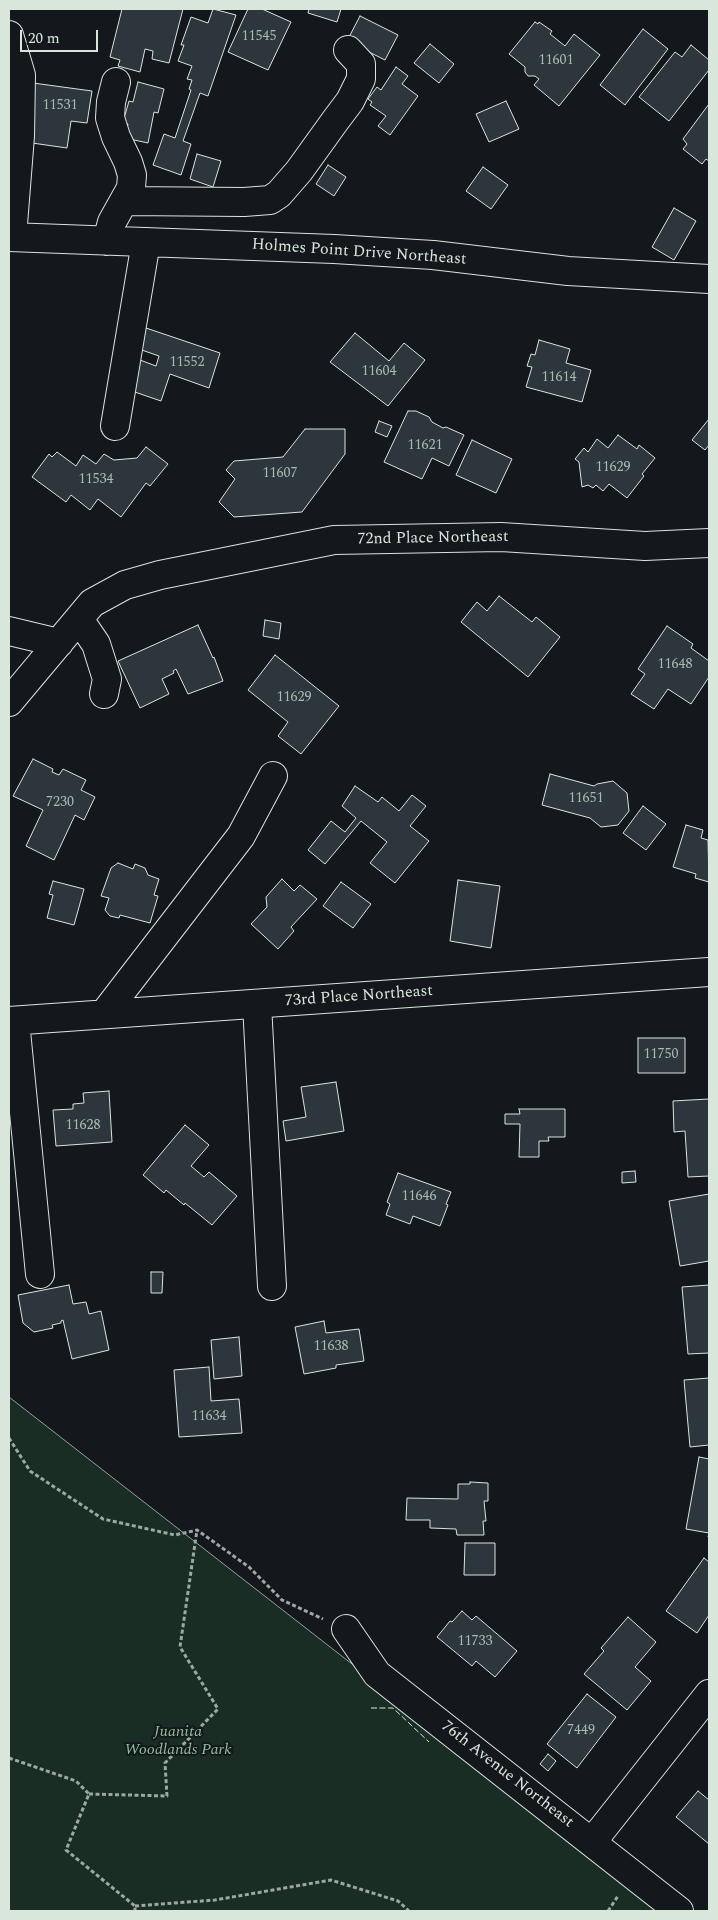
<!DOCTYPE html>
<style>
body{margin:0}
#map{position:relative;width:718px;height:1920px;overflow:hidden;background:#14181c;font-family:Spectral,serif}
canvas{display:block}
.frame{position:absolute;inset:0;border:10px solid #d8e6dc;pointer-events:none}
.scale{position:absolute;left:20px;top:30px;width:78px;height:22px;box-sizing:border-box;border:2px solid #d8e6dc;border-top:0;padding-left:6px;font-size:15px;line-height:18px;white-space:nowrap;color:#d8e6dc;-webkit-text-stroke:4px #14181c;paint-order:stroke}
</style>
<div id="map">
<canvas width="718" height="1920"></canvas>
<div class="frame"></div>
<div class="scale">20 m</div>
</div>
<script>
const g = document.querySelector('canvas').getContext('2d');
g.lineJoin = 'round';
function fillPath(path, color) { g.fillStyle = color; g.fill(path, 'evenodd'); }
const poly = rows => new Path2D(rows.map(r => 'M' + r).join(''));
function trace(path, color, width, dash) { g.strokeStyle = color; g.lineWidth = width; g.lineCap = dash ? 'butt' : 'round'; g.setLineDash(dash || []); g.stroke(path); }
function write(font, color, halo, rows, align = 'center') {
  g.font = font + ' Spectral,serif'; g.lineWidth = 4; g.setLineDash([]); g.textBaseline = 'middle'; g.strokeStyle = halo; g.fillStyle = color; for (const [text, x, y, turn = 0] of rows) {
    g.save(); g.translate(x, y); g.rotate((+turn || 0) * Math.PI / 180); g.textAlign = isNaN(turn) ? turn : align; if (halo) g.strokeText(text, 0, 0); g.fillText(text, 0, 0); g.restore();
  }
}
const green = poly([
 [9,1397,510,1787,668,1911,9,1911,9,1397]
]);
const building = poly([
 [122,9,183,9,169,63,152,59,153,51,145,49,140,72,118,66,120,60,110,57,122,9],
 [213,9,236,15,208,96,200,93,183,141,191,144,181,175,153,165,164,134,175,138,191,90,189,89,192,80,187,79,192,66,178,61,184,45,181,45,191,17,208,23,213,9],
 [248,9,262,9,291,22,268,70,228,52,248,9],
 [309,9,341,9,337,22,308,13,309,9],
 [360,16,398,35,385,60,347,41,360,16],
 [535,22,538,24,539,22,552,31,550,34,565,46,574,34,600,55,559,106,534,85,539,79,535,76,528,76,525,72,525,67,509,54,535,22],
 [643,29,668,49,625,105,600,85,643,29],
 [430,44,454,64,439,83,414,63,430,44],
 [691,45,709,60,709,70,669,121,639,97,675,52,682,57,691,45],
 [396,67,408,76,402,84,418,96,390,135,378,126,386,116,370,105,372,102,368,99,377,87,381,90,396,67],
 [138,82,164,89,158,113,154,112,148,143,125,138,128,124,123,122,129,101,133,102,138,82],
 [33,83,92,91,87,123,71,121,67,148,25,142,33,83],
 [506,101,519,129,489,142,476,114,506,101],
 [709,104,709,161,706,159,702,164,683,149,687,144,683,139,709,104],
 [197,154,221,161,213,187,190,179,197,154],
 [328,165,346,177,334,196,316,184,328,165],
 [483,167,508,185,491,209,466,191,483,167],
 [674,208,696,221,674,260,652,247,674,208],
 [143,327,220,353,209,388,170,374,161,401,129,390,140,360,156,366,159,356,136,348,143,327],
 [355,333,389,361,404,343,425,360,388,406,330,362,355,333],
 [539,340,570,349,566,363,591,370,582,402,526,387,532,367,527,366,531,354,535,355,539,340],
 [408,411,416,411,429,417,432,422,443,428,446,427,464,435,449,466,432,458,422,479,384,462,408,411],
 [709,419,709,445,705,450,692,440,709,419],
 [379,421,392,426,387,437,375,432,379,421],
 [305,429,345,429,345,454,302,512,234,517,219,502,235,479,226,470,234,461,283,457,305,429],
 [618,435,637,449,639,445,655,458,642,474,644,476,627,498,609,484,603,491,596,485,593,488,588,485,582,487,579,462,575,459,584,448,588,452,597,439,608,448,618,435],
 [472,440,512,459,496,493,456,475,472,440],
 [146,447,168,464,150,486,146,483,121,517,98,499,90,510,71,495,66,502,32,477,49,454,52,457,57,452,76,466,83,455,96,464,104,454,114,460,137,458,146,447],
 [499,596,532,622,536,617,560,637,528,677,461,622,477,602,487,611,499,596],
 [265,620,281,623,279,639,263,636,265,620],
 [198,625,213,658,214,657,223,681,188,694,176,669,173,671,174,673,162,679,169,694,140,708,118,661,198,625],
 [667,626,693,644,691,648,709,661,709,677,691,704,668,689,654,709,631,694,645,674,638,669,667,626],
 [275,655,339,706,301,754,278,736,288,722,248,690,275,655],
 [33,759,53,769,52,772,59,775,63,769,86,780,81,790,95,797,84,820,75,815,54,860,26,846,43,810,13,796,33,759],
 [550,774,594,786,597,784,613,781,627,793,629,811,618,825,601,827,590,818,542,805,550,774],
 [355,786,378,802,382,797,399,811,412,795,426,806,410,826,429,841,395,883,370,863,387,842,361,821,325,864,308,850,331,821,345,832,356,818,342,806,355,786],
 [643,806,666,824,646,850,623,833,643,806],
 [686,825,703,830,701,838,708,840,709,882,695,878,696,874,673,867,686,825],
 [118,863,133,869,135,864,145,868,148,875,159,879,154,895,158,896,150,923,120,915,119,918,110,916,105,910,109,898,101,896,111,868,118,863],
 [282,879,294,891,300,885,317,899,291,927,294,931,278,949,251,924,267,907,266,897,282,879],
 [458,880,500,886,491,948,450,941,458,880],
 [53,881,84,889,74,925,47,918,53,895,49,894,53,881],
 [341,882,371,904,353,928,323,906,341,882],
 [638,1038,685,1038,685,1073,638,1073,638,1038],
 [336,1082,344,1131,286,1141,283,1121,306,1117,301,1087,336,1082],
 [109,1091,112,1142,56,1146,53,1110,73,1109,73,1104,84,1103,83,1093,109,1091],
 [709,1099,709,1176,688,1177,685,1131,674,1132,673,1101,709,1099],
 [519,1109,565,1109,565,1137,548,1137,549,1141,539,1141,539,1157,519,1157,520,1124,505,1124,505,1114,520,1114,519,1109],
 [185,1125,209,1145,191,1166,204,1177,209,1172,237,1196,212,1225,185,1203,184,1205,166,1190,164,1193,143,1175,185,1125],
 [635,1171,636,1182,622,1183,622,1172,635,1171],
 [398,1173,451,1192,446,1204,448,1205,440,1226,413,1216,410,1224,386,1215,390,1204,387,1202,398,1173],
 [709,1194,709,1261,680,1266,669,1201,709,1194],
 [151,1272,163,1272,162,1293,151,1293,151,1272],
 [69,1285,73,1304,86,1302,89,1314,101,1311,109,1350,72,1359,63,1320,61,1321,61,1323,52,1325,53,1328,34,1332,23,1323,18,1295,69,1285],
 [709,1285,709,1353,688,1354,682,1287,709,1285],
 [324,1321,326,1333,359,1329,364,1361,336,1365,336,1368,304,1374,295,1327,324,1321],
 [239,1337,242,1376,214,1379,211,1340,239,1337],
 [209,1367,211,1401,239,1399,242,1433,179,1437,174,1370,209,1367],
 [709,1378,709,1445,690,1447,684,1380,709,1378],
 [699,1457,709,1459,709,1538,708,1537,709,1533,686,1529,699,1457],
 [470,1482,488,1483,488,1501,484,1501,486,1521,483,1521,484,1535,457,1535,456,1529,430,1528,430,1520,406,1520,407,1498,458,1499,458,1484,470,1484,470,1482],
 [465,1543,495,1543,495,1575,464,1575,465,1543],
 [704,1558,709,1562,709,1615,697,1633,666,1611,704,1558],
 [462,1611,472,1620,476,1616,517,1651,495,1677,476,1661,472,1666,437,1637,450,1621,452,1622,462,1611],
 [628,1617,656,1642,635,1667,651,1681,627,1710,584,1674,604,1651,601,1648,628,1617],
 [587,1694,616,1717,577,1768,547,1744,587,1694],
 [548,1754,556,1761,548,1771,540,1764,548,1754],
 [698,1791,709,1800,709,1844,676,1817,698,1791]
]);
const path = poly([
 [9,1438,30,1471,103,1519,175,1535,197,1530,249,1567,282,1600,323,1619],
 [9,1758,76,1781,89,1794,66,1850,135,1906,135,1911],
 [89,1794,167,1796,165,1763,218,1709,180,1647,197,1530],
 [135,1906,215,1900,331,1880,398,1901,409,1911],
 [608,1911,618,1896]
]);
const minor = poly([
 [9,35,21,75,20,136,12,237],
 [125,201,244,202,270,200,279,194,299,171,335,121,350,101,361,79,361,64,348,50],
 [9,237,334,249,433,255,568,271,709,279],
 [107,241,112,222,131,188,132,175,128,162,116,137,110,118,111,102,116,82],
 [115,426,146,242],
 [79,619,96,644,107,679,104,694],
 [9,631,59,643],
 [9,702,92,603,125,585,160,575,334,540,501,537,645,546,709,543],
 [257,1004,272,1286],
 [104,1014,241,836,273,776],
 [9,1021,709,972],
 [15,1021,40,1274],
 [346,1629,377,1674,679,1911],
 [592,1842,709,1694]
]);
const fence = poly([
 [371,1708,393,1708,429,1742]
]);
const numberNames = [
 ["11545",259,37],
 ["11601",556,61],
 ["11531",60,106],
 ["11552",187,363],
 ["11604",379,372],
 ["11614",559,378],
 ["11621",425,446],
 ["11629",613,468],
 ["11607",280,474],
 ["11534",96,480],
 ["11648",675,665],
 ["11629",294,698],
 ["11651",586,799],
 ["7230",60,803],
 ["11750",661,1055],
 ["11628",83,1126],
 ["11646",419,1197],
 ["11638",331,1347],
 ["11634",209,1417],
 ["11733",475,1642],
 ["7449",581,1731]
];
const streetNames = [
 ["Holmes Point Drive Northeast",359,253,4],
 ["72nd Place Northeast",433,539,-1],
 ["73rd Place Northeast",359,997,-4],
 ["76th Avenue Northeast",507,1775,38]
];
const parkNames = [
 ["Juanita",178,1733],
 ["Woodlands Park",178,1751]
];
fillPath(green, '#1a2d24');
trace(green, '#939e99', 1);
fillPath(building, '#2c363c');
trace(building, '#d8e6dc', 1);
trace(minor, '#d8e6dc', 30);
trace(path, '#9da8a2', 3, [4, 2.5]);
trace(minor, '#14181c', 28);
trace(fence, '#d8e6dc', 1, [6, 2.5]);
write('14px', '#adbab4', null, numberNames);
write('16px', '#d8e6dc', '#14181c', streetNames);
write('italic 16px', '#8ac095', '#14181c', parkNames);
</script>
